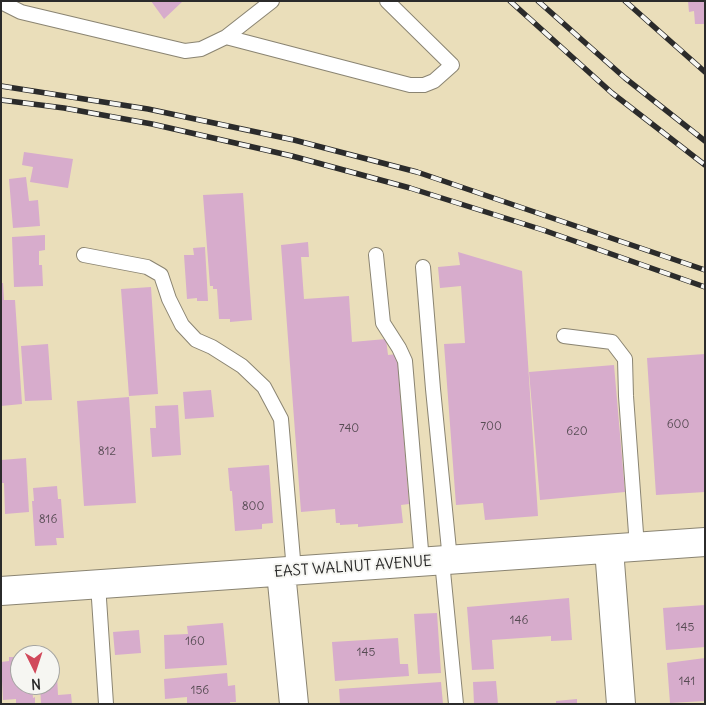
<!DOCTYPE html>
<style>
body{margin:0}
#map{position:relative;width:706px;height:705px;overflow:hidden;background:#eadeba;font-family:Delius,sans-serif}
canvas{display:block}
.frame{position:absolute;inset:0;border:2px solid #2b2b2b;pointer-events:none}
.north{position:absolute;left:10px;top:645px;width:50px;height:50px;box-sizing:border-box;background:#f6f6f2;border:1px solid #a5a5a2;border-radius:50%;rotate:176deg;font-size:14px;font-weight:700;line-height:20px;text-align:center;color:#2b2b2b}
.north::after{content:'';display:block;margin:auto;width:18px;height:22px;background:#d1495b;clip-path:polygon(50% 0,100% 100%,50% 72%,0 100%)}
</style>
<div id="map">
<canvas width="706" height="705"></canvas>
<div class="frame"></div>
<div class="north">N</div>
</div>
<script>
const g = document.querySelector('canvas').getContext('2d');
g.lineJoin = 'round';
function fillPath(path, color) { g.fillStyle = color; g.fill(path, 'evenodd'); }
const poly = rows => new Path2D(rows.map(r => 'M' + r).join(''));
function trace(path, color, width, dash) { g.strokeStyle = color; g.lineWidth = width; g.lineCap = dash ? 'butt' : 'round'; g.setLineDash(dash || []); g.stroke(path); }
function write(font, color, halo, rows, align = 'center') {
  g.font = font + ' Delius,sans-serif'; g.lineWidth = 4; g.setLineDash([]); g.textBaseline = 'middle'; g.strokeStyle = halo; g.fillStyle = color; for (const [text, x, y, turn = 0] of rows) {
    g.save(); g.translate(x, y); g.rotate((+turn || 0) * Math.PI / 180); g.textAlign = isNaN(turn) ? turn : align; if (halo) g.strokeText(text, 0, 0); g.fillText(text, 0, 0); g.restore();
  }
}
const building = poly([
 [151,1,183,1,164,19],
 [688,1,705,1,705,24,695,24,694,11,689,12],
 [24,152,73,159,68,188,30,182,33,167,22,165],
 [26,177,29,201,38,200,40,226,13,228,9,179],
 [243,193,252,320,230,322,230,319,219,319,217,289,213,289,213,286,210,286,203,195],
 [45,235,45,250,39,251,39,265,42,265,43,286,14,287,12,237],
 [308,242,309,257,301,257,304,299,349,296,352,342,386,339,388,355,397,354,409,504,401,505,403,523,358,527,358,524,340,525,340,523,336,523,335,509,301,512,281,245],
 [205,247,208,301,197,301,197,298,187,299,184,255,194,255,193,248],
 [458,252,522,271,538,516,485,520,483,503,456,505,444,344,465,343,461,286,440,288,438,267,460,265],
 [1,283,3,283,4,300,15,300,22,404,1,406],
 [151,287,158,394,129,396,121,289],
 [48,344,52,400,25,401,21,346],
 [705,354,705,492,656,495,647,358],
 [614,365,625,492,540,500,529,372],
 [211,390,214,417,185,419,183,392],
 [129,397,136,503,84,506,77,401],
 [178,405,181,455,152,457,150,428,156,428,155,406],
 [26,458,29,512,5,514,4,483,1,483,1,460],
 [269,465,273,523,262,524,262,529,235,531,232,491,230,491,228,468],
 [57,486,58,499,61,499,64,538,56,538,57,545,35,546,32,501,34,501,33,488],
 [569,598,572,640,551,641,551,636,492,640,494,669,472,670,467,607],
 [705,605,705,647,666,650,663,608],
 [437,613,441,673,418,674,414,614],
 [223,623,227,665,165,669,164,635,188,634,187,626],
 [139,630,141,653,115,655,113,632],
 [398,638,400,664,408,664,409,676,335,681,332,642],
 [9,657,17,657,17,660,20,660,20,685,32,685,33,698,35,697,35,704,16,704,16,699,3,700,1,662,9,661],
 [705,658,705,701,670,703,667,663],
 [227,673,228,686,235,685,236,702,230,702,230,704,187,704,187,697,165,699,164,679],
 [50,676,57,676,58,695,71,694,72,704,41,704,40,685,50,685],
 [496,681,498,704,474,704,473,682],
 [441,682,443,704,340,704,339,689],
 [577,699,577,704,556,704,556,701]
]);
const service = poly([
 [1,2,21,12,185,51,201,49,226,37,272,1],
 [226,37,410,85,424,85,434,81,452,65,387,1],
 [84,255,147,267,161,275,169,299,182,325,196,340,212,347,242,366,264,387,281,419,294,571],
 [376,255,383,323,399,348,405,361,422,562],
 [423,267,433,389,450,560],
 [564,336,612,342,625,359,626,396,637,547],
 [442,561,456,704],
 [98,584,106,704]
]);
const minor = poly([
 [609,549,621,704],
 [281,572,294,704],
 [1,591,705,542]
]);
const rail = poly([
 [510,1,612,93,705,165],
 [538,1,625,78,705,141],
 [625,1,705,72],
 [1,86,148,109,294,140,417,172,705,270],
 [1,100,64,108,152,124,292,156,410,188,543,230,705,287]
]);
const numberNames = [
 ["600",678,425],
 ["700",491,427],
 ["740",349,429],
 ["620",577,432],
 ["812",107,452],
 ["800",253,507],
 ["816",48,520],
 ["146",519,621],
 ["145",685,628],
 ["160",195,642],
 ["145",366,653],
 ["141",687,682],
 ["156",200,691]
];
const streetNames = [
 ["EAST WALNUT AVENUE",353,567,-4]
];
fillPath(building, '#d7accc');
trace(service, '#8a8472', 16);
trace(minor, '#8a8472', 30);
trace(service, '#fff', 14);
trace(minor, '#fff', 28);
trace(rail, '#2b2b2b', 5.5);
trace(rail, '#f6f6f2', 4, [11]);
write('12px', '#564b53', null, numberNames);
write('15px', '#2b2b2b', '#f6f6f2', streetNames);
</script>
